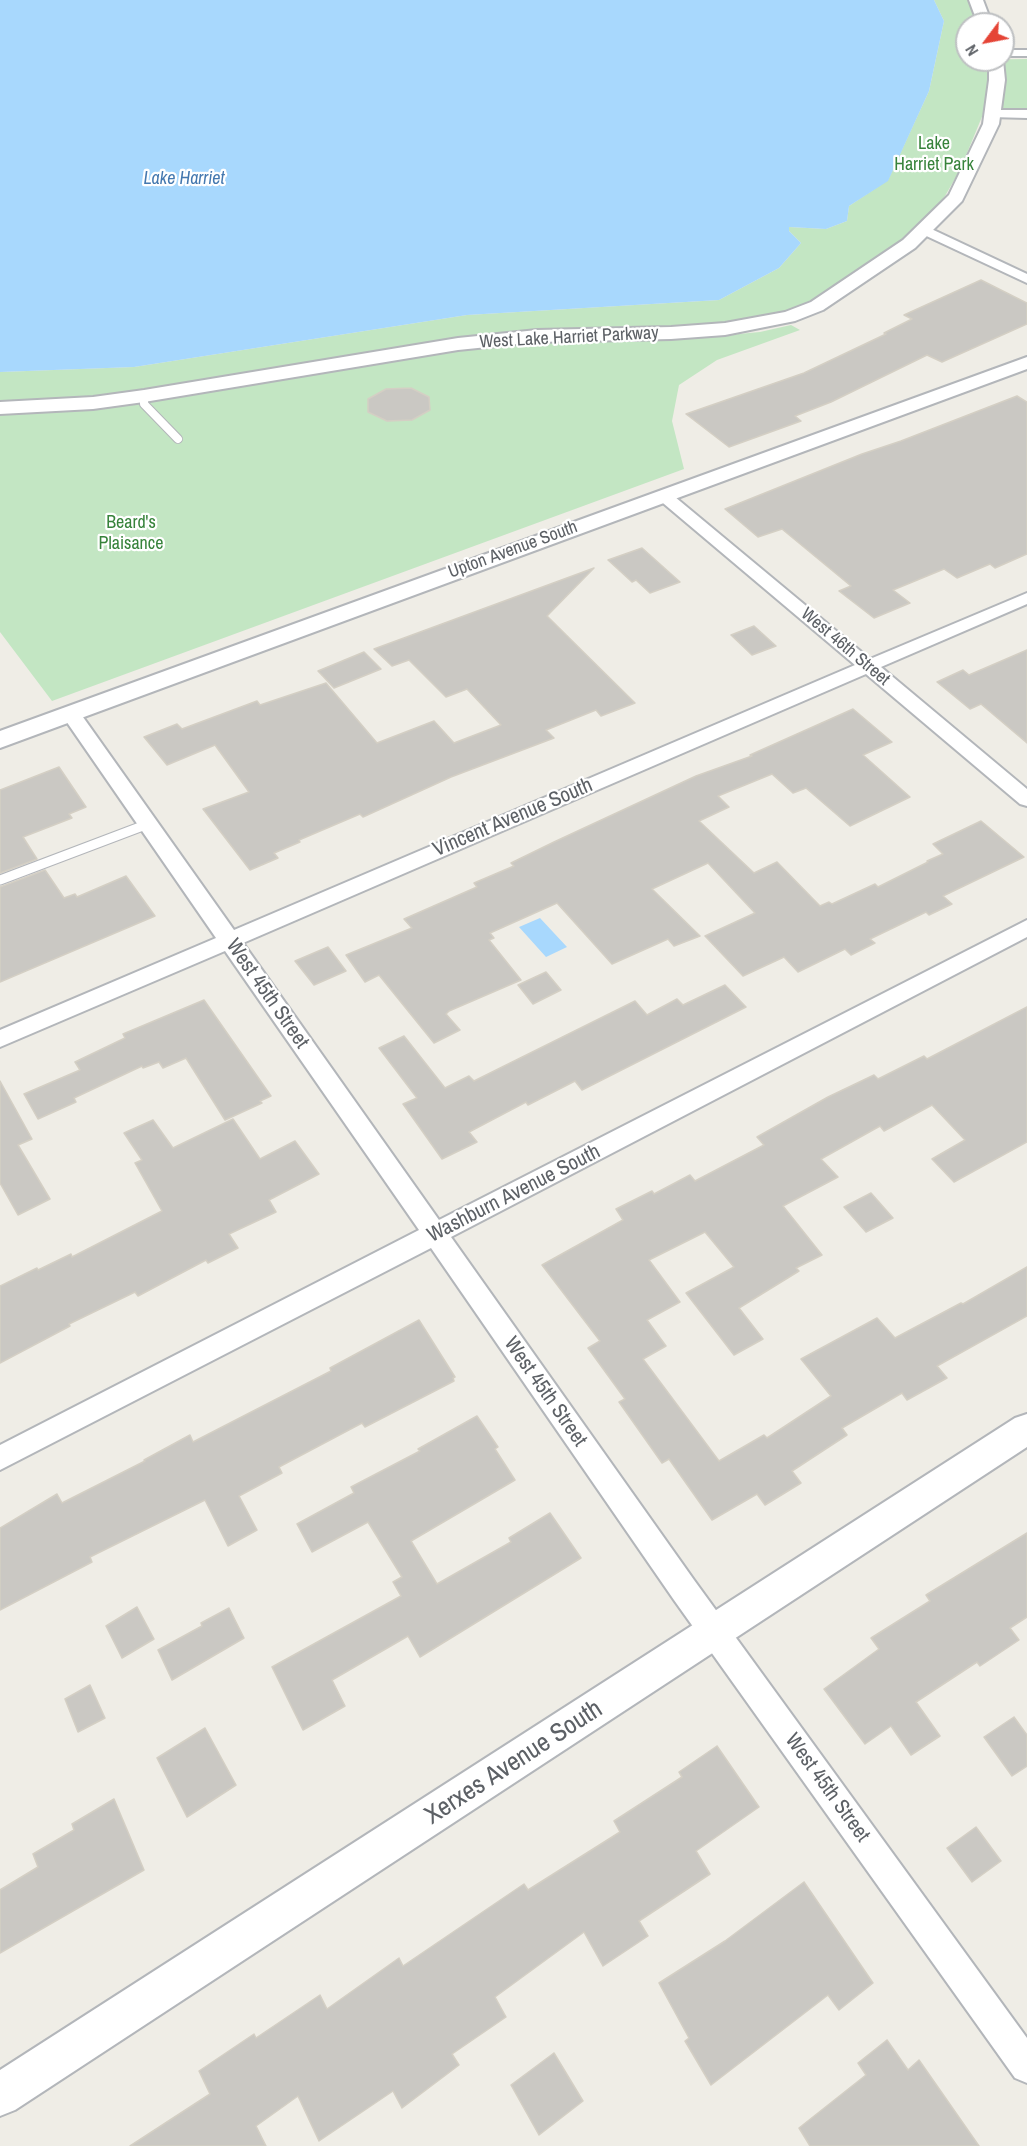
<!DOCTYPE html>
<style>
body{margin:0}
#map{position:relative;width:1027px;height:2146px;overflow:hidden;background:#efede6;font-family:"Archivo Narrow",sans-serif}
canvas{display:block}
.north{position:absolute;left:955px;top:12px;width:60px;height:60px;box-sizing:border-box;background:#fff;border:2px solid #bec0c2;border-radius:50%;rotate:238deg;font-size:16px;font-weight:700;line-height:24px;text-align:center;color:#5d6166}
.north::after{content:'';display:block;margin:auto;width:21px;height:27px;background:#e54436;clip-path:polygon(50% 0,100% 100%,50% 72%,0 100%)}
</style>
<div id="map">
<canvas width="1027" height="2146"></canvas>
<div class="north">N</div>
</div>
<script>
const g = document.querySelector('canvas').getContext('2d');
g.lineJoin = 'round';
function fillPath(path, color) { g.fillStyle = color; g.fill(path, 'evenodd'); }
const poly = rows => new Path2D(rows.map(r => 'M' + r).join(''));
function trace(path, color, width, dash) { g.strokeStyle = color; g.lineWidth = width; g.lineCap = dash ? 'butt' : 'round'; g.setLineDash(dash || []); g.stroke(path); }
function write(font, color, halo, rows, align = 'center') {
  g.font = font + ' "Archivo Narrow",sans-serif'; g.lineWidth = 4.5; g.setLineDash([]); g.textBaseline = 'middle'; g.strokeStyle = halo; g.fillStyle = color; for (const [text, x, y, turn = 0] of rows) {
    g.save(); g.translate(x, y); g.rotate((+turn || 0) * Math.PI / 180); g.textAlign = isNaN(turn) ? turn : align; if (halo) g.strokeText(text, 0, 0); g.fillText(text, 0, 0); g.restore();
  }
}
const green = poly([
 [934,0,970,0,978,24,967,24,967,60,1027,59,1027,110,986,107,960,170,945,196,921,226,904,241,809,304,757,325,558,335,212,385,0,408,0,372,134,367,467,315,719,300,779,268,801,243,789,231,789,227,826,229,847,221,849,206,888,180,929,91,944,21],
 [791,325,800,330,717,360,679,385,672,421,684,469,52,701,0,632,0,412,497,343,674,340,760,332]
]);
const water = poly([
 [0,0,934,0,944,21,929,91,888,181,849,206,847,221,826,229,789,227,789,231,801,243,779,268,719,300,467,315,134,367,0,372],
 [540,918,567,947,546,957,519,927]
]);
const building = poly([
 [981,280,1027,303,1027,324,942,362,927,355,831,402,795,416,801,421,729,447,686,414,804,373,886,334,884,333,912,319,904,315,981,280],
 [411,388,429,397,430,410,412,420,387,421,368,412,368,399,386,389,411,388],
 [1017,396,1027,402,1027,554,995,568,990,564,957,578,944,569,893,590,910,603,874,618,839,591,851,586,782,529,758,537,725,509,862,454,901,441,1017,396],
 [642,548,680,582,650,593,636,580,632,582,608,560,642,548],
 [594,568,547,616,635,703,601,716,596,710,546,730,554,738,451,777,363,817,360,814,299,840,300,842,274,853,278,858,250,870,203,809,249,792,215,745,167,765,144,737,177,724,182,729,257,701,260,705,326,683,377,743,434,721,454,743,501,725,467,689,446,697,409,660,392,666,374,649,594,568],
 [754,626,776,646,752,655,731,635,754,626],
 [1027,650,1027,743,981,704,970,709,937,682,963,670,969,675,1027,650],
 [364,652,381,669,334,688,318,671,364,652],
 [853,709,892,742,863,755,910,797,850,826,806,788,793,793,772,774,718,796,729,807,699,821,754,873,777,862,820,906,829,902,832,904,875,884,878,887,928,862,927,861,943,854,933,844,981,821,1024,857,943,896,952,904,929,915,926,912,870,939,875,943,851,955,845,949,798,972,784,957,743,976,705,936,755,913,708,863,652,889,700,936,674,946,668,939,612,964,557,903,490,933,494,938,489,940,521,980,449,1011,446,1014,460,1030,434,1043,379,975,365,982,346,955,412,928,404,919,477,887,474,883,514,866,511,863,554,842,696,776,752,756,750,755,853,709],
 [59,767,86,807,69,814,72,818,23,837,37,859,0,873,0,790,59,767],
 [45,870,64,898,75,894,77,897,126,876,155,916,0,982,0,887,45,870],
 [328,947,346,971,314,985,295,961,328,947],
 [546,972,561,990,533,1004,518,985,546,972],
 [725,985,746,1007,582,1090,575,1081,528,1105,526,1102,469,1132,477,1142,442,1159,403,1104,417,1098,379,1048,404,1036,445,1088,469,1076,474,1081,635,1001,647,1015,677,999,683,1005,725,985],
 [204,1000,271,1096,260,1101,262,1103,225,1120,186,1058,163,1068,159,1062,143,1068,142,1066,74,1098,76,1102,38,1119,24,1094,80,1070,75,1062,125,1038,123,1034,204,1000],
 [1027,1007,1027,1142,954,1182,932,1159,965,1140,932,1105,884,1131,880,1126,821,1159,838,1177,783,1206,822,1255,796,1268,799,1271,739,1308,763,1339,734,1355,686,1293,734,1267,705,1232,649,1260,680,1302,647,1320,666,1346,643,1359,719,1461,764,1435,767,1438,831,1396,801,1359,877,1318,895,1338,961,1303,963,1304,1027,1267,1027,1316,937,1366,947,1378,907,1400,902,1393,842,1428,847,1435,792,1471,801,1483,765,1505,757,1494,712,1520,669,1459,662,1463,619,1402,625,1399,588,1348,600,1341,542,1265,623,1220,616,1209,652,1191,654,1194,690,1175,695,1181,764,1145,757,1137,828,1097,874,1075,878,1079,924,1056,927,1059,1027,1007],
 [0,1081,32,1139,18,1145,50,1199,18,1215,0,1183,0,1081],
 [233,1119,260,1159,295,1141,319,1174,269,1200,276,1212,229,1234,238,1248,208,1263,206,1260,138,1296,135,1292,69,1324,70,1326,0,1363,0,1286,37,1268,38,1270,71,1254,72,1257,162,1211,135,1163,142,1160,124,1133,153,1120,173,1148,233,1119],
 [871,1193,893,1218,866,1232,844,1207,871,1193],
 [419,1320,455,1377,453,1378,454,1381,365,1427,362,1423,279,1467,282,1473,239,1496,257,1530,228,1546,205,1500,90,1557,92,1562,0,1610,0,1528,57,1494,62,1503,145,1461,144,1460,190,1435,193,1442,331,1371,330,1368,419,1320],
 [477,1416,498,1447,495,1449,515,1480,411,1541,437,1584,511,1542,509,1538,550,1513,581,1558,420,1657,408,1636,332,1680,345,1706,303,1730,272,1667,401,1596,393,1582,402,1577,368,1522,312,1552,297,1524,354,1493,351,1487,420,1451,418,1449,477,1416],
 [1027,1533,1027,1617,1010,1628,1019,1640,980,1666,977,1662,916,1702,940,1736,911,1755,891,1726,865,1744,824,1689,879,1649,871,1638,930,1601,926,1595,1027,1533],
 [137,1607,154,1639,122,1658,106,1626,137,1607],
 [229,1608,244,1638,172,1680,158,1650,202,1626,201,1623,229,1608],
 [90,1685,105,1718,78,1732,65,1699,90,1685],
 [1014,1717,1027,1735,1027,1766,1012,1776,984,1737,1014,1717],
 [205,1728,236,1785,187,1817,157,1758,205,1728],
 [717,1746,759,1807,696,1851,710,1874,639,1921,648,1936,603,1966,584,1932,495,1997,506,2017,452,2054,459,2065,402,2108,393,2091,319,2141,298,2096,256,2126,266,2146,130,2146,210,2094,199,2071,254,2034,256,2038,320,1995,327,2009,399,1958,403,1966,524,1884,528,1890,620,1832,614,1821,682,1777,679,1772,717,1746],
 [114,1799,144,1870,0,1953,0,1890,38,1867,33,1854,74,1830,72,1824,114,1799],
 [976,1827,1001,1861,972,1882,947,1848,976,1827],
 [804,1882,873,1983,839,2010,828,1995,711,2085,685,2041,689,2038,659,1983,725,1941,804,1882],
 [887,2040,908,2070,919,2060,979,2146,810,2146,799,2128,866,2075,858,2063,887,2040],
 [554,2053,583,2101,539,2135,511,2085,554,2053]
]);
const serviceFar1 = poly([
 [144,396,144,404,178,439]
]);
const service = poly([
 [0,880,148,824]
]);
const minor = poly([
 [1003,50,1027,50,1027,56,1003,56,1003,50],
 [994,110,1027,110,1027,118,990,117,988,114,994,110],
 [925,226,1027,274,1027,283,920,233,918,230,920,227,925,226],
 [663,490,669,492,870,659,1027,593,1027,604,881,667,1027,789,1027,806,1020,804,866,674,243,943,439,1220,1027,920,1027,937,451,1237,694,1580,1027,2038,1027,2083,1015,2078,674,1600,431,1248,0,1470,0,1445,419,1230,225,951,0,1047,0,1030,216,938,64,718,62,714,64,710,78,710,234,930,855,665,657,498,655,495,663,490]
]);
const tertiary = poly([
 [969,0,983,0,992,24,978,24,969,0],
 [989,60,1003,60,1005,80,999,124,962,201,915,248,823,310,795,321,725,335,671,339,537,342,458,350,144,402,93,409,0,414,0,402,93,397,144,390,458,338,537,330,671,327,725,323,785,312,811,302,903,240,949,195,983,124,989,80,989,60],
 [1027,357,1027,369,0,748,0,731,1027,357],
 [1027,1414,1027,1447,15,2110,0,2116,0,2070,1015,1418,1027,1414]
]);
const farParknames = [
 ["Lake",934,144],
 ["Harriet Park",934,165],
 ["Beard's",131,523],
 ["Plaisance",131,544]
];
const farWaternames = [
 ["Lake Harriet",184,179]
];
const farStreetnames = [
 ["West Lake Harriet Parkway",569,338,-3],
 ["Upton Avenue South",513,550,-20],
 ["West 46th Street",845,647,40]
];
const streetNames = [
 ["Vincent Avenue South",513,818,-23],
 ["West 45th Street",267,994,55],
 ["Washburn Avenue South",514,1194,-27],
 ["West 45th Street",545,1392,55],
 ["West 45th Street",827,1788,54]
];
const nearStreetnames = [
 ["Xerxes Avenue South",514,1763,-33]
];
fillPath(green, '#c3e6c3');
fillPath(water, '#a8d8fd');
fillPath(building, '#cac8c3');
trace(building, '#d4cfc4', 1.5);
trace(serviceFar1, '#b3b6ba', 10);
trace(service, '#b3b6ba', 11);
trace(minor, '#b3b6ba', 4);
trace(tertiary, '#b3b6ba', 4);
trace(serviceFar1, '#fff', 8);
trace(service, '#fff', 9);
fillPath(minor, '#fff');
fillPath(tertiary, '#fff');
write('18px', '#37833b', '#fff', farParknames);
write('italic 18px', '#4478af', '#fff', farWaternames);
write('18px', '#5d6166', '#fff', farStreetnames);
write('21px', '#5d6166', '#fff', streetNames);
write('26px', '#5d6166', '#fff', nearStreetnames);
</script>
